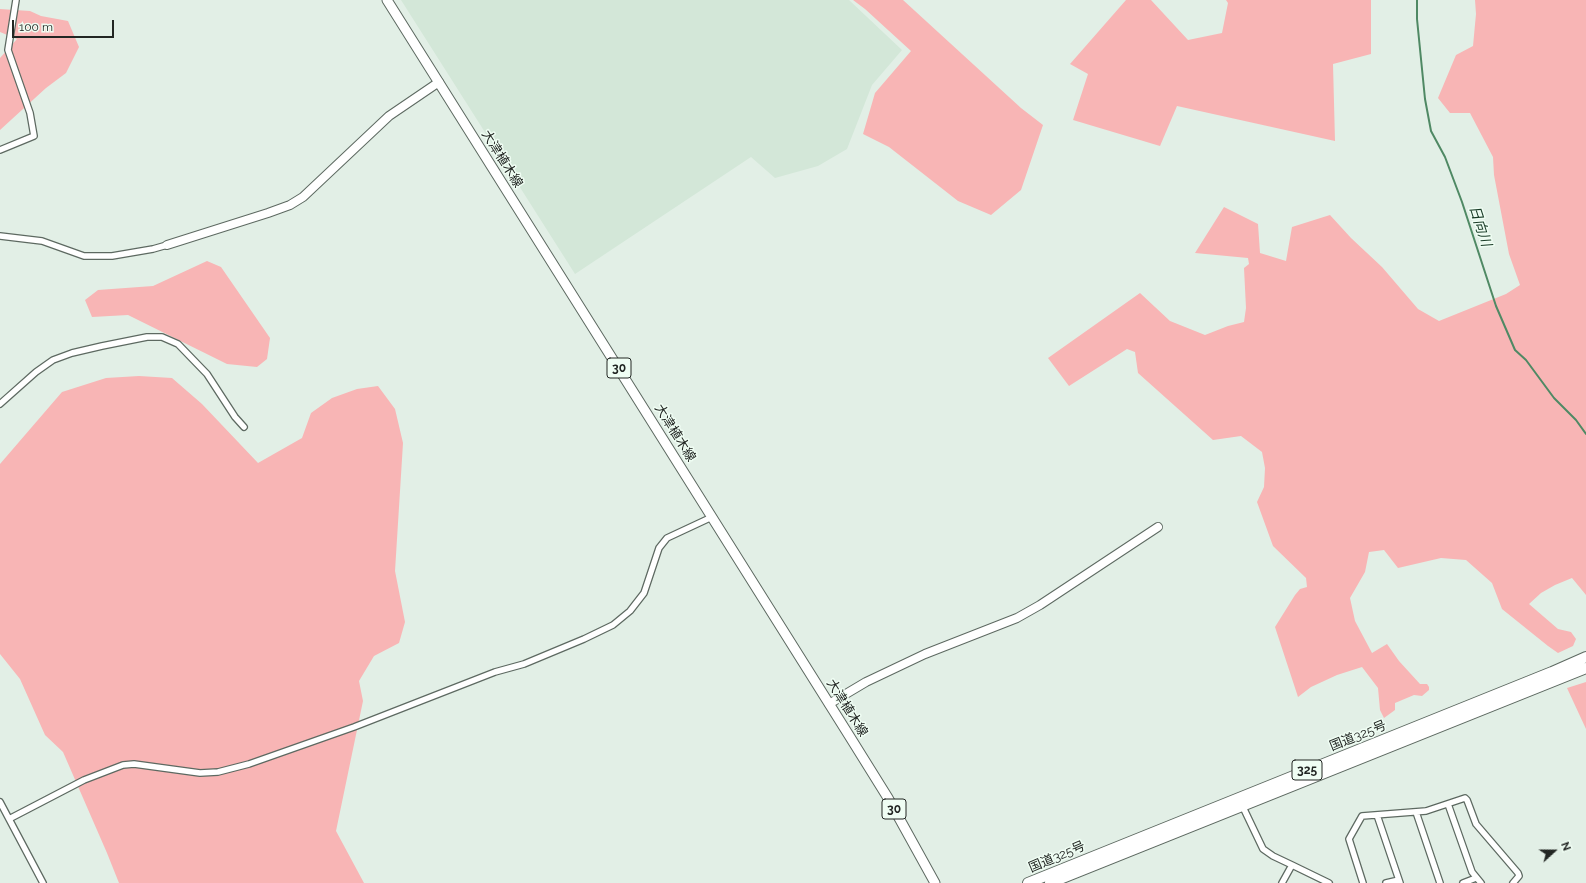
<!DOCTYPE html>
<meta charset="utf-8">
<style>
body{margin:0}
#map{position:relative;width:1586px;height:883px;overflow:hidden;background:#e2efe6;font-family:Raleway,sans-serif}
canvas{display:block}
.north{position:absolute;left:1534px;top:831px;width:40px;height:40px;-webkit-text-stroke:3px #effdf3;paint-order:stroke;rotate:69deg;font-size:11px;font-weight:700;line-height:16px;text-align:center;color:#222623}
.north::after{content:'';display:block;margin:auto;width:14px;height:18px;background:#222623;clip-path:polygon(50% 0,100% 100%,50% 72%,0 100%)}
.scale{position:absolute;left:12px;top:20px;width:102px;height:18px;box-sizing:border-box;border:2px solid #222623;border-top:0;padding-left:5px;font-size:12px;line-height:14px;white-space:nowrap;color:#222623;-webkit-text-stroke:3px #effdf3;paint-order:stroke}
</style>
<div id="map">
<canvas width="1586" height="883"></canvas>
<div class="north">N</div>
<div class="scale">100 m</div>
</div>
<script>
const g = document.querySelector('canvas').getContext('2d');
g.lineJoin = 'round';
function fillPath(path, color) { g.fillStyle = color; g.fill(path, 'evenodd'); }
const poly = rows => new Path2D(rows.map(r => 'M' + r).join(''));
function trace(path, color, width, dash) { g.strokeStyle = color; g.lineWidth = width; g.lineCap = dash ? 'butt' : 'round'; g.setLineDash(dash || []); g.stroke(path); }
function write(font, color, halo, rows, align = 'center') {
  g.font = font + ' Raleway,"Noto Sans JP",sans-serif'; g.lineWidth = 3; g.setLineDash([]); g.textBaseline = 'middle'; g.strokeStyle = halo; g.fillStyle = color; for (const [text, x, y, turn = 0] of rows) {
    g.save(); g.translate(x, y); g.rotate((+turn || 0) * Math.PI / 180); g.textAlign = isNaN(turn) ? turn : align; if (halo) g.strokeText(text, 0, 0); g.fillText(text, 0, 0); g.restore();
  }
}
const built = poly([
 [401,0,849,0,902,50,872,85,847,149,818,166,775,178,751,157,575,274]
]);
const green = poly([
 [853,0,903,0,1021,108,1043,125,1021,190,991,215,958,201,889,147,863,134,875,93,911,51,865,9],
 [1126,0,1151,0,1188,40,1222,33,1228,3,1226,0,1371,0,1371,54,1333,64,1335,141,1177,106,1160,146,1073,120,1088,74,1070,64],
 [1475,0,1586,0,1586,595,1572,578,1555,585,1541,593,1529,604,1558,629,1571,632,1576,639,1573,646,1558,653,1548,646,1502,609,1492,583,1466,560,1441,558,1398,568,1384,550,1369,552,1365,572,1350,598,1355,621,1372,653,1387,644,1399,661,1420,684,1427,684,1429,687,1429,690,1422,696,1414,695,1395,703,1395,710,1384,718,1380,710,1378,688,1362,667,1337,675,1311,687,1298,697,1275,627,1295,595,1300,589,1307,587,1306,578,1273,546,1257,502,1264,487,1265,468,1262,452,1241,436,1213,440,1138,373,1135,352,1127,349,1069,386,1048,358,1140,293,1170,321,1205,335,1228,326,1244,322,1246,308,1244,268,1249,264,1248,258,1195,253,1224,207,1258,224,1260,253,1286,261,1292,227,1330,215,1351,238,1382,267,1418,309,1439,321,1506,294,1520,285,1509,254,1494,175,1493,157,1470,113,1450,113,1438,98,1456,55,1473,46,1476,14],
 [0,9,30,11,41,16,68,21,79,47,66,73,46,88,0,130,0,58,17,39,0,32],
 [207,261,221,267,270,338,267,359,257,367,227,364,128,315,92,317,85,300,98,290,153,286],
 [139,376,172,378,202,404,258,463,302,438,311,413,332,398,357,389,378,386,395,409,403,443,395,571,405,622,399,643,374,656,359,681,363,701,336,831,364,883,119,883,107,853,63,752,45,735,20,679,0,654,0,464,62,392,106,378],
 [1586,682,1586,729,1567,688]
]);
const stream = poly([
 [1417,0,1417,19,1425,99,1431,131,1445,157,1462,202,1496,306,1515,350,1526,360,1554,398,1576,420,1586,434]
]);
const street = poly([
 [0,150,34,136,30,113,8,50,16,0],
 [0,236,42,241,84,256,112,256,153,249,167,245],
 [0,404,36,372,53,360,72,353,102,346,147,337,162,337,178,344,207,374,235,417,244,427],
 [0,802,43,883],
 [1448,804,1472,872,1481,883],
 [1242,805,1263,849,1273,856,1292,865],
 [1416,812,1440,883],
 [1377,815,1400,883],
 [9,819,84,780,123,765,134,764,200,773,218,772,249,764,354,727,495,672,524,664,584,639,613,625,630,611,644,593,659,548,667,538,712,517],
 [1282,883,1292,865,1329,883],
 [1363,883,1349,839,1362,816,1426,811,1465,798,1467,800,1476,824,1518,873,1519,876,1513,883],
 [1386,883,1399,880],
 [1463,883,1476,878]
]);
const secondary = poly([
 [167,245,268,213,290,205,303,197,389,116,439,82],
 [829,704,866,682,925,654,1017,618,1040,605,1158,527]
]);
const primary = poly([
 [387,0,850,737,888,798,935,883]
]);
const highway = poly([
 [1028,883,1552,672,1586,657],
 [1050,883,1586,668]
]);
const shields = [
 [619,368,24],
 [1307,770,30],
 [894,809,24]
];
const shieldNames = [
 ["30",619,368],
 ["325",1307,770],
 ["30",894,809]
];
const streetNames = [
 ["大津植木線",502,159,58],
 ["大津植木線",675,433,58],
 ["大津植木線",847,708,58],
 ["国道325号",1358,736,-22],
 ["国道325号",1057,857,-23]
];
const waterNames = [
 ["日向川",1480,226,72]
];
fillPath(built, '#d3e7d8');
fillPath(green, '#f8b5b5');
trace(stream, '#4f8964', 2);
trace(street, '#5d6961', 8);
trace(secondary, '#5d6961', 10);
trace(primary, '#5d6961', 11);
trace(highway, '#5d6961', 12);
trace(street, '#fff', 5.5);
trace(secondary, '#fff', 8);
trace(primary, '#fff', 9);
trace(highway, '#fff', 10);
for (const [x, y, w] of shields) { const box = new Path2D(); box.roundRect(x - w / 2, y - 10, w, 20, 3); g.fillStyle = '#effdf3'; g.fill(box); trace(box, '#222623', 1); }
write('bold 12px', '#222623', null, shieldNames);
write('13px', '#222623', '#effdf3', streetNames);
write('italic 14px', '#163924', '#effdf3', waterNames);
</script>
